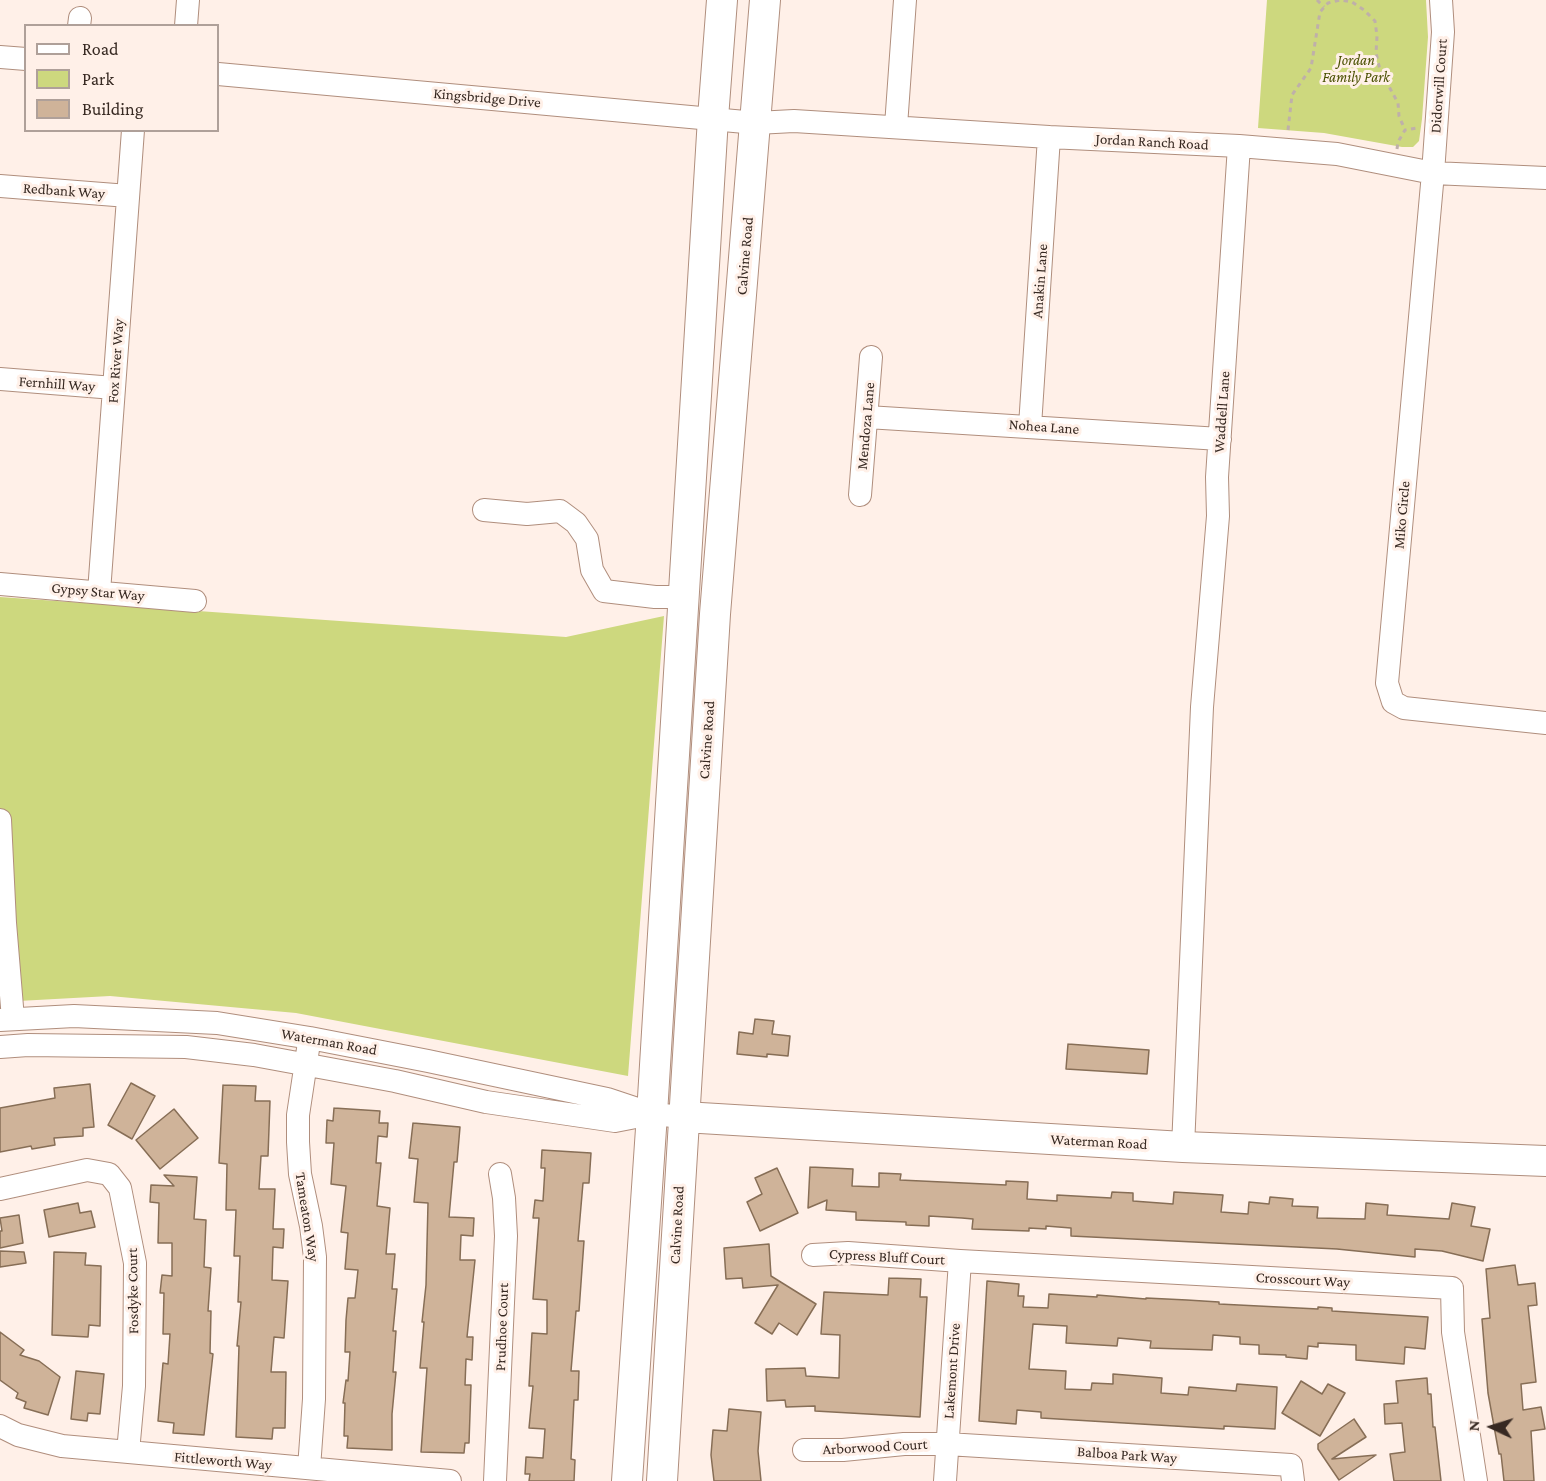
<!DOCTYPE html>
<style>
body{margin:0}
#map{position:relative;width:1546px;height:1481px;overflow:hidden;background:#fff0e8;font-family:"Crimson Pro",serif}
canvas{display:block}
.legend{position:absolute;left:24px;top:24px;width:195px;height:108px;box-sizing:border-box;background:#fff0e8;border:2px solid #afa099;margin:0;padding:8px 10px;list-style:none;font-size:18px;color:#372922}
.legend li{display:flex;align-items:center;gap:12px;height:30px}
.legend b{width:30px;border:2px solid #afa099}
.north{position:absolute;left:1462px;top:1397px;width:60px;height:60px;-webkit-text-stroke:4px #fff0e8;paint-order:stroke;rotate:274deg;font-size:16px;font-weight:700;line-height:24px;text-align:center;color:#372922}
.north::after{content:'';display:block;margin:auto;width:21px;height:27px;background:#372922;clip-path:polygon(50% 0,100% 100%,50% 72%,0 100%)}
</style>
<div id="map">
<canvas width="1546" height="1481"></canvas>
<ul class="legend">
<li><b style="height:8px;background:#fff"></b>Road</li>
<li><b style="height:16px;background:#cdd87e"></b>Park</li>
<li><b style="height:16px;background:#cfb399"></b>Building</li>
</ul>
<div class="north">N</div>
</div>
<script>
const g = document.querySelector('canvas').getContext('2d');
g.lineJoin = 'round';
function fillPath(path, color) { g.fillStyle = color; g.fill(path, 'evenodd'); }
const poly = rows => new Path2D(rows.map(r => 'M' + r).join(''));
function trace(path, color, width, dash) { g.strokeStyle = color; g.lineWidth = width; g.lineCap = dash ? 'butt' : 'round'; g.setLineDash(dash || []); g.stroke(path); }
function write(font, color, halo, rows, align = 'center') {
  g.font = font + ' "Crimson Pro",serif'; g.lineWidth = 6; g.setLineDash([]); g.textBaseline = 'middle'; g.strokeStyle = halo; g.fillStyle = color; for (const [text, x, y, turn = 0] of rows) {
    g.save(); g.translate(x, y); g.rotate((+turn || 0) * Math.PI / 180); g.textAlign = isNaN(turn) ? turn : align; if (halo) g.strokeText(text, 0, 0); g.fillText(text, 0, 0); g.restore();
  }
}
const green = poly([
 [1267,0,1426,0,1428,37,1422,119,1419,141,1413,147,1402,147,1324,133,1258,128],
 [0,597,566,637,664,616,628,1076,296,1013,110,996,0,1002]
]);
const building = poly([
 [755,1019,774,1021,772,1034,790,1036,788,1056,767,1054,767,1057,737,1054,739,1032,753,1034,755,1019],
 [1068,1044,1149,1050,1147,1074,1066,1069,1068,1044],
 [131,1083,155,1096,132,1139,108,1125,131,1083],
 [90,1084,94,1127,83,1128,83,1136,54,1138,55,1145,32,1149,31,1146,0,1152,0,1108,55,1098,54,1088,90,1084],
 [223,1085,256,1086,255,1101,270,1101,268,1156,261,1156,259,1189,275,1189,273,1229,284,1229,283,1248,273,1247,272,1280,288,1281,284,1338,274,1337,271,1372,286,1372,285,1428,273,1428,272,1439,236,1437,239,1346,237,1346,241,1302,238,1302,240,1256,234,1256,236,1210,226,1210,227,1164,219,1163,223,1085],
 [334,1108,380,1111,379,1123,388,1123,387,1137,378,1136,376,1163,381,1163,377,1206,390,1208,386,1254,395,1254,392,1289,397,1289,393,1331,396,1331,393,1372,396,1372,392,1414,392,1450,347,1448,348,1436,344,1436,345,1403,343,1403,346,1380,348,1381,350,1352,345,1352,346,1320,348,1298,355,1298,358,1270,345,1269,348,1233,341,1232,346,1186,331,1184,334,1143,326,1143,327,1120,333,1121,334,1108],
 [174,1109,198,1138,160,1169,136,1140,174,1109],
 [413,1123,460,1127,457,1162,454,1162,449,1217,474,1218,473,1236,461,1235,460,1260,475,1260,467,1337,473,1337,472,1360,466,1359,465,1385,471,1385,469,1443,465,1443,464,1453,421,1452,427,1368,420,1368,424,1322,422,1322,426,1285,428,1203,414,1202,418,1159,409,1158,413,1123],
 [542,1150,591,1153,589,1183,583,1183,578,1241,584,1241,579,1311,576,1311,571,1371,579,1371,578,1400,574,1400,571,1459,575,1460,574,1481,529,1481,530,1474,525,1474,526,1457,543,1458,545,1429,529,1428,533,1386,529,1386,532,1333,547,1334,547,1300,533,1299,539,1218,533,1218,535,1200,543,1201,545,1168,541,1168,542,1150],
 [810,1167,853,1169,852,1186,879,1187,879,1173,901,1174,900,1180,1006,1185,1006,1181,1028,1182,1027,1199,1057,1201,1057,1195,1111,1198,1112,1192,1133,1193,1133,1201,1173,1204,1174,1192,1223,1195,1221,1212,1248,1214,1249,1202,1269,1204,1270,1197,1293,1199,1292,1206,1318,1207,1317,1218,1365,1219,1366,1203,1388,1205,1387,1215,1449,1219,1452,1203,1475,1207,1471,1226,1490,1229,1483,1261,1442,1251,1415,1249,1415,1257,1337,1249,1071,1236,1071,1228,1046,1226,1046,1229,1029,1228,1029,1231,972,1229,973,1219,962,1218,929,1216,929,1226,906,1225,906,1222,856,1220,856,1212,826,1210,827,1200,808,1208,810,1167],
 [777,1168,798,1213,760,1231,747,1202,762,1194,755,1178,777,1168],
 [164,1175,197,1177,194,1219,206,1220,204,1267,211,1268,208,1311,211,1311,210,1353,213,1354,204,1435,173,1433,174,1423,158,1421,163,1363,168,1364,170,1334,163,1334,164,1293,160,1293,162,1275,172,1276,172,1243,158,1243,159,1203,150,1202,151,1185,174,1186,164,1175],
 [78,1203,80,1213,91,1211,95,1227,49,1237,44,1210,78,1203],
 [19,1215,23,1243,0,1248,0,1231,2,1231,0,1218,19,1215],
 [769,1244,771,1276,816,1304,797,1335,779,1323,772,1334,755,1323,778,1285,743,1288,742,1278,726,1279,724,1248,769,1244],
 [0,1251,24,1252,26,1263,0,1267,0,1251],
 [54,1252,86,1253,85,1265,101,1266,100,1326,89,1325,88,1337,52,1335,54,1252],
 [1515,1265,1518,1285,1535,1283,1537,1305,1528,1306,1536,1382,1521,1384,1523,1410,1541,1407,1545,1429,1531,1431,1534,1481,1504,1481,1501,1454,1499,1454,1488,1393,1482,1319,1490,1318,1486,1269,1515,1265],
 [889,1278,921,1279,920,1297,927,1297,920,1417,815,1411,815,1406,786,1407,785,1400,767,1401,766,1369,805,1368,806,1376,839,1378,840,1335,821,1334,824,1292,888,1295,889,1278],
 [987,1281,1019,1284,1018,1296,1024,1296,1023,1307,1048,1308,1049,1294,1097,1297,1097,1295,1146,1299,1146,1298,1187,1300,1219,1302,1219,1304,1318,1309,1318,1307,1332,1308,1332,1311,1428,1317,1425,1349,1405,1347,1404,1364,1356,1360,1356,1345,1318,1343,1318,1347,1308,1346,1307,1359,1286,1357,1286,1355,1259,1354,1259,1345,1240,1344,1240,1337,1213,1335,1212,1350,1150,1348,1151,1341,1118,1338,1117,1346,1066,1343,1067,1326,1033,1324,1029,1369,1066,1371,1065,1389,1091,1390,1092,1383,1113,1384,1113,1374,1162,1378,1161,1393,1188,1395,1189,1387,1236,1391,1237,1384,1277,1387,1275,1429,1224,1426,1224,1429,1041,1418,1041,1412,1017,1410,1016,1424,979,1421,987,1281],
 [0,1332,24,1350,20,1355,39,1361,60,1377,48,1415,24,1408,26,1402,16,1398,18,1393,0,1380,0,1332],
 [76,1371,104,1374,100,1414,88,1413,87,1421,71,1419,76,1371],
 [1427,1378,1428,1394,1431,1394,1433,1427,1435,1427,1441,1481,1394,1481,1390,1454,1405,1452,1402,1423,1385,1424,1384,1404,1398,1403,1396,1381,1427,1378],
 [1301,1381,1322,1394,1328,1384,1345,1393,1320,1436,1282,1413,1301,1381],
 [729,1409,761,1412,758,1451,761,1481,714,1481,711,1455,713,1430,727,1431,729,1409],
 [1354,1419,1366,1437,1332,1459,1376,1455,1339,1480,1318,1449,1318,1444,1354,1419]
]);
const path = poly([
 [1317,0,1324,7],
 [1288,130,1292,95,1311,68,1320,12,1328,3,1340,0,1352,2,1364,10,1375,21,1377,36,1376,53,1380,70,1398,103,1399,116,1405,130],
 [1397,149,1398,142,1405,130,1417,128]
]);
const minor = poly([
 [1441,0,1443,32,1433,173,1387,683,1393,702,1404,708,1546,723],
 [79,26,80,18],
 [186,26,188,0],
 [0,57,26,59],
 [218,74,756,123,794,121,1049,137,1239,146,1337,154,1433,173,1546,178],
 [896,126,905,0],
 [0,186,128,196],
 [0,379,114,388],
 [867,417,1220,439],
 [1030,426,1049,137],
 [860,495,871,357],
 [484,510,527,514,560,511,576,523,587,539,592,570,604,591,655,597,683,597],
 [0,584,195,601],
 [99,592,133,130],
 [0,820,5,923,13,1019],
 [0,1020,74,1016,217,1023,310,1038,428,1061,607,1099,652,1114,684,1117],
 [0,1047,28,1045,186,1047,254,1055,395,1081,486,1102,615,1121,651,1114],
 [308,1049,298,1115,298,1142,300,1174,311,1226,315,1257,314,1399,309,1468],
 [1183,1147,1202,707,1218,516,1217,477,1239,146],
 [0,1189,87,1170,109,1174,120,1188,135,1263,134,1386,128,1452],
 [813,1255,848,1253,960,1261,1452,1288,1453,1332,1476,1481],
 [0,1426,18,1435,62,1446,450,1481],
 [804,1450,843,1450,904,1444,947,1444,1291,1465,1293,1481],
 [495,1481,506,1236,504,1198,500,1174],
 [945,1481,960,1261]
]);
const major = poly([
 [684,1117,1183,1147,1546,1161],
 [627,1481,652,1114,713,118,722,0],
 [662,1481,715,614,765,0]
]);
const parkNames = [
 ["Jordan",1356,60],
 ["Family Park",1356,77]
];
const streetNames = [
 ["Didorwill Court",1439,86,-86],
 ["Kingsbridge Drive",487,98,5],
 ["Jordan Ranch Road",1152,142,3],
 ["Redbank Way",64,191,4],
 ["Calvine Road",745,256,-85],
 ["Anakin Lane",1040,281,-86],
 ["Fox River Way",116,361,-86],
 ["Fernhill Way",57,384,4],
 ["Waddell Lane",1222,412,-86],
 ["Mendoza Lane",866,426,-85],
 ["Nohea Lane",1044,427,4],
 ["Miko Circle",1402,515,-85],
 ["Gypsy Star Way",98,592,5],
 ["Calvine Road",707,740,-86],
 ["Waterman Road",329,1042,10],
 ["Waterman Road",1099,1142,3],
 ["Tameaton Way",307,1217,81],
 ["Calvine Road",677,1225,-87],
 ["Cypress Bluff Court",887,1257,3],
 ["Crosscourt Way",1303,1280,3],
 ["Fosdyke Court",133,1291,-91],
 ["Prudhoe Court",502,1327,-88],
 ["Lakemont Drive",952,1371,-86],
 ["Arborwood Court",875,1447,-3],
 ["Balboa Park Way",1127,1455,4],
 ["Fittleworth Way",223,1461,5]
];
fillPath(green, '#cdd87e');
fillPath(building, '#cfb399');
trace(building, '#876e56', 1.5);
trace(minor, '#b08e7d', 24);
trace(major, '#b08e7d', 32);
trace(path, '#bfb0a9', 3, [4.5, 4.5]);
trace(minor, '#fff', 22);
trace(major, '#fff', 30);
write('italic 15px', '#4a5002', '#fff0e8', parkNames);
write('15px', '#372922', '#fff0e8', streetNames);
</script>
